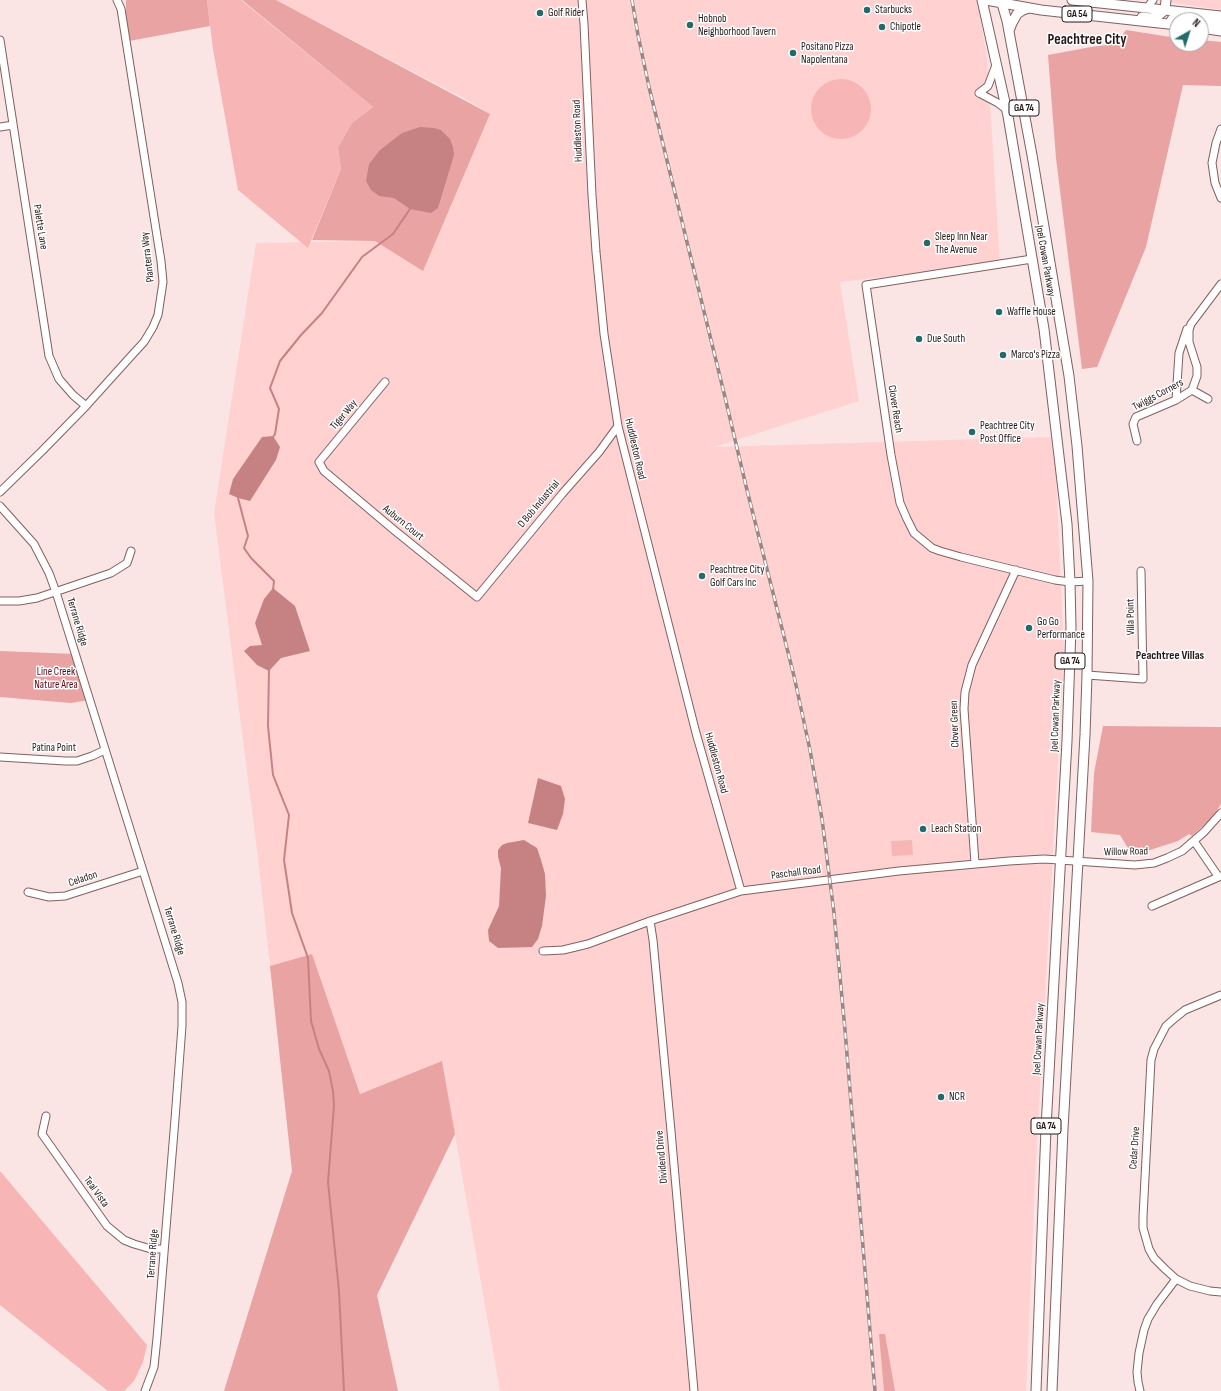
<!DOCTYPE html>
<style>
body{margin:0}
#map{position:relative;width:1221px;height:1391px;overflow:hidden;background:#fbe4e4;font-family:"Sofia Sans Condensed",sans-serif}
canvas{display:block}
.north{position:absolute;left:1169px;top:12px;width:40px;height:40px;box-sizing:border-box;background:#fff;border:1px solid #a8a3a3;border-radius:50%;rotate:39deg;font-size:11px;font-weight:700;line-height:16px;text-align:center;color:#251818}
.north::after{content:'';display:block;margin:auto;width:14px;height:18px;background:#216c6b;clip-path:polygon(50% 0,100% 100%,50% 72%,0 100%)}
</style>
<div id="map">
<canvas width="1221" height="1391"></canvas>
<div class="north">N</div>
</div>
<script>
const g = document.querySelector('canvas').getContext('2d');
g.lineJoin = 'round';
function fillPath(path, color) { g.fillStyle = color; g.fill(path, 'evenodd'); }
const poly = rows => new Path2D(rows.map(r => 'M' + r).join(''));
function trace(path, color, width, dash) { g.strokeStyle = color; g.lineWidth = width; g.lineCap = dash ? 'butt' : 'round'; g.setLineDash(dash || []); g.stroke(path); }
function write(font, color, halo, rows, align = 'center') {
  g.font = font + ' "Sofia Sans Condensed",sans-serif'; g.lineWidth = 3; g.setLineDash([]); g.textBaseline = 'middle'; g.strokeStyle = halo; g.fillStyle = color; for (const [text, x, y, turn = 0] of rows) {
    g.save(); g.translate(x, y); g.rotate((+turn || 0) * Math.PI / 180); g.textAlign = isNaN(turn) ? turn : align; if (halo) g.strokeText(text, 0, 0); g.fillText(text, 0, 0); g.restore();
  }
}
const built = poly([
 [276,0,977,0,987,56,1000,263,840,282,859,401,714,447,1051,437,1056,477,1064,652,1036,1161,1026,1391,500,1391,442,1061,360,1094,312,955,270,966,258,858,214,513,256,243,375,241,423,270,490,114,471,102],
 [1153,0,1221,0,1221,10]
]);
const green = poly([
 [207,0,241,0,373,107,352,123,338,147,341,169,308,248,238,190,213,49],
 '811 109a30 30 0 1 1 60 0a30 30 0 1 1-60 0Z',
 [912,840,913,855,892,856,891,841],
 [0,1171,147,1345,143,1362,134,1381,124,1391,108,1391,0,1305]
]);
const forest = poly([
 [126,0,207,0,210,26,129,41,126,18],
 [242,0,276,0,490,114,423,271,375,241,312,240,341,169,338,147,352,123,373,107],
 [1126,30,1177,38,1177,44,1201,44,1201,40,1221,42,1221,86,1183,85,1146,247,1097,367,1082,369,1056,158,1048,55,1091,47,1116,44],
 [0,651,75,654,89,700,71,703,0,697],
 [1103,726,1221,727,1221,804,1212,818,1192,836,1189,834,1178,841,1150,850,1131,853,1120,835,1091,832,1094,773],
 [312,954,360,1094,442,1061,455,1134,377,1295,398,1391,224,1391,292,1171,270,966],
 [879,1334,885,1334,895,1391,884,1391]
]);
const water = poly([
 [420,127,434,128,441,130,450,139,453,147,454,155,438,208,431,213,410,209,394,198,379,196,371,190,366,181,369,164,380,150,402,133],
 [273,436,280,447,276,460,250,501,238,498,229,494,233,479,262,437],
 [273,588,295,606,310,651,281,658,269,671,257,665,244,651,250,646,262,645,255,623,264,599],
 [538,778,561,786,565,799,563,814,557,830,528,823],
 [524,840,537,848,541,860,545,874,546,896,542,926,538,939,532,947,498,948,489,941,488,930,499,906,501,868,498,857,498,850,502,845,507,843]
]);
const stream = poly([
 [273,437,275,434,279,409,270,388,280,361,301,335,322,313,362,257,393,234,410,209],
 [238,497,238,498,248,536,244,548,251,558,274,581,273,590],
 [269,668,268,726,273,775,289,815,284,860,292,913,308,958,311,1021,319,1049,329,1071,333,1091,334,1106,328,1182,339,1291,344,1391]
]);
const minor = poly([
 [582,0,584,24,592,195,596,252,604,334,618,426,696,733,741,891],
 [1147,8,1153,0],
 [0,40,49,356,59,379,73,395,86,406],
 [979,93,988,86,996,65],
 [979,93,998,103,1007,110],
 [0,127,13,125],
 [1221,129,1216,143,1212,163,1215,183,1221,198],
 [1032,259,866,285,891,455,900,503,907,519,914,533,932,548,940,551,961,557,1055,580,1070,582,1088,581],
 [385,382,319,462,324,471,394,530,477,597,562,494,599,452,618,426],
 [1192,390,1208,399],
 [1176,400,1179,353,1187,329],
 [1137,441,1133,424,1136,417,1176,400,1192,390,1197,376,1197,367,1189,342,1189,330,1191,324,1221,284],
 [0,492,42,451,86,406,132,355,144,342,153,327,158,315,163,282,161,261,121,9,117,0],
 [0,506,34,544,49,573,56,592,178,983,182,1002,182,1026,175,1119,157,1338,154,1367,145,1391],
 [0,601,19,601,37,598,111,573,127,563,131,551],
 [1087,675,1143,679,1141,571],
 [0,757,65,761,77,761,92,756,105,750],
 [1194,841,1218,876],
 [975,863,964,709,965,692,972,665,1016,570],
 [28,892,49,897,65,896,143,871],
 [1152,906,1221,876],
 [650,921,653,940,671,1131,694,1391],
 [543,951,563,950,588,944,650,921,741,891,899,871,1009,861,1044,859,1135,865,1154,863,1167,858,1182,851,1204,832,1221,813],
 [1221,995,1185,1010,1175,1018,1166,1026,1154,1049,1151,1060,1143,1217,1143,1228,1149,1249,1154,1258,1165,1269,1176,1279,1190,1286,1210,1291,1221,1292],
 [46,1116,42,1134,107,1226,124,1240,134,1244,151,1249,164,1249],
 [1140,1391,1138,1382,1137,1372,1139,1353,1144,1330,1148,1319,1157,1304,1176,1279]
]);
const major = poly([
 [982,0,1008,116,1044,329,1067,524,1070,582,1071,627,1067,741,1046,1128,1036,1391],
 [986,0,1041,10,1177,25],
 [1001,0,1007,21,1032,155,1069,376,1077,446,1088,581,1087,675,1085,735,1063,1129,1052,1391],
 [1072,0,1221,16],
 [1142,17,1151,18,1159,15,1165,10,1166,0],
 [1201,21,1221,23],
 [1173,25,1171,21,1173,18,1191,20],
 [1201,28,1221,31],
 [1009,31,1012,23,1017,14,1023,10,1029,8]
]);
const rail = poly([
 [632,0,638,35,649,87,724,393,746,486,794,676,810,750,822,819,834,913,845,1030,875,1391]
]);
const markers = [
 [867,10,4,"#216c6b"],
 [540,13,4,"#216c6b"],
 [690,25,4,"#216c6b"],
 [882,27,4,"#216c6b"],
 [793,53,4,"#216c6b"],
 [927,243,4,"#216c6b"],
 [999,312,4,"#216c6b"],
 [919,339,4,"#216c6b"],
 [1003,355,4,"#216c6b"],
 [972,432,4,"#216c6b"],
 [702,576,4,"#216c6b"],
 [1029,628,4,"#216c6b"],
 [923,829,4,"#216c6b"],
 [941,1097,4,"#216c6b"]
];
const shields = [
 [1077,14,30],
 [1024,108,30],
 [1070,661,30],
 [1046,1126,30]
];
const shieldNames = [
 ["GA 54",1077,14],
 ["GA 74",1024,108],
 ["GA 74",1070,661],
 ["GA 74",1046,1126]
];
const poiNames = [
 ["Starbucks",875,10],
 ["Golf Rider",548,13],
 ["Hobnob",698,19],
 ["Neighborhood Tavern",698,32],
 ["Chipotle",890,27],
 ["Positano Pizza",801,47],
 ["Napolentana",801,60],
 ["Sleep Inn Near",935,237],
 ["The Avenue",935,250],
 ["Waffle House",1007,312],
 ["Due South",927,339],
 ["Marco's Pizza",1011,355],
 ["Peachtree City",980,426],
 ["Post Office",980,439],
 ["Peachtree City",710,570],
 ["Golf Cars Inc",710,583],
 ["Go Go",1037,622],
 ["Performance",1037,635],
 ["Leach Station",931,829],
 ["NCR",949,1097]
];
const streetNames = [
 ["Huddleston Road",578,131,-92],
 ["Palette Lane",40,227,81],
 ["Planterra Way",148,257,-97],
 ["Joel Cowan Parkway",1045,261,80],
 ["Twiggs Corners",1158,395,-28],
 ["Clover Reach",895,409,81],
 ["Tiger Way",344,415,-50],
 ["Huddleston Road",635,449,77],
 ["D Bob Industrial",539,504,-50],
 ["Auburn Court",403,523,39],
 ["Villa Point",1131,617,-91],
 ["Terrane Ridge",77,622,73],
 ["Joel Cowan Parkway",1056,716,-88],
 ["Clover Green",955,724,-92],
 ["Patina Point",54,748],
 ["Huddleston Road",716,763,75],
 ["Willow Road",1126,852,-1],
 ["Paschall Road",796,873,-7],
 ["Celadon",83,879,-18],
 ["Terrane Ridge",174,931,73],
 ["Joel Cowan Parkway",1039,1039,-87],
 ["Cedar Drive",1135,1148,-86],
 ["Dividend Drive",662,1157,-95],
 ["Teal Vista",96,1192,54],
 ["Terrane Ridge",153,1254,-86]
];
const parkNames = [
 ["Line Creek",56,672],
 ["Nature Area",56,685]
];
const neighbourhoodNames = [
 ["Peachtree Villas",1170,656]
];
const districtNames = [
 ["Peachtree City",1087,40]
];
fillPath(built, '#ffd2d1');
fillPath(green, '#f7b5b5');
fillPath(forest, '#e9a3a3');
fillPath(water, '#c68283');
trace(stream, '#c68283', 2);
trace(minor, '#806060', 9);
trace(major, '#806060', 11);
trace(minor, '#fff', 7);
trace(major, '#fff', 9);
trace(rail, '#998686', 3.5);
trace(rail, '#fff', 2, [6]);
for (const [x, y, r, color] of markers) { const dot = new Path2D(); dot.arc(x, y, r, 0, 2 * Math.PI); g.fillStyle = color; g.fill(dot); trace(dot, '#fff', 1.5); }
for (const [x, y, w] of shields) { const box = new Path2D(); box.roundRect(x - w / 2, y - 8, w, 16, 3); g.fillStyle = '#fff'; g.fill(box); trace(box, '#251818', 1); }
write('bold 10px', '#251818', null, shieldNames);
write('11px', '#251818', '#fff', poiNames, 'left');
write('11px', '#251818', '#fff', streetNames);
write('11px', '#5c0917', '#fff', parkNames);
write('bold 12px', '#251818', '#fff', neighbourhoodNames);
write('bold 15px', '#251818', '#fff', districtNames);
</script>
